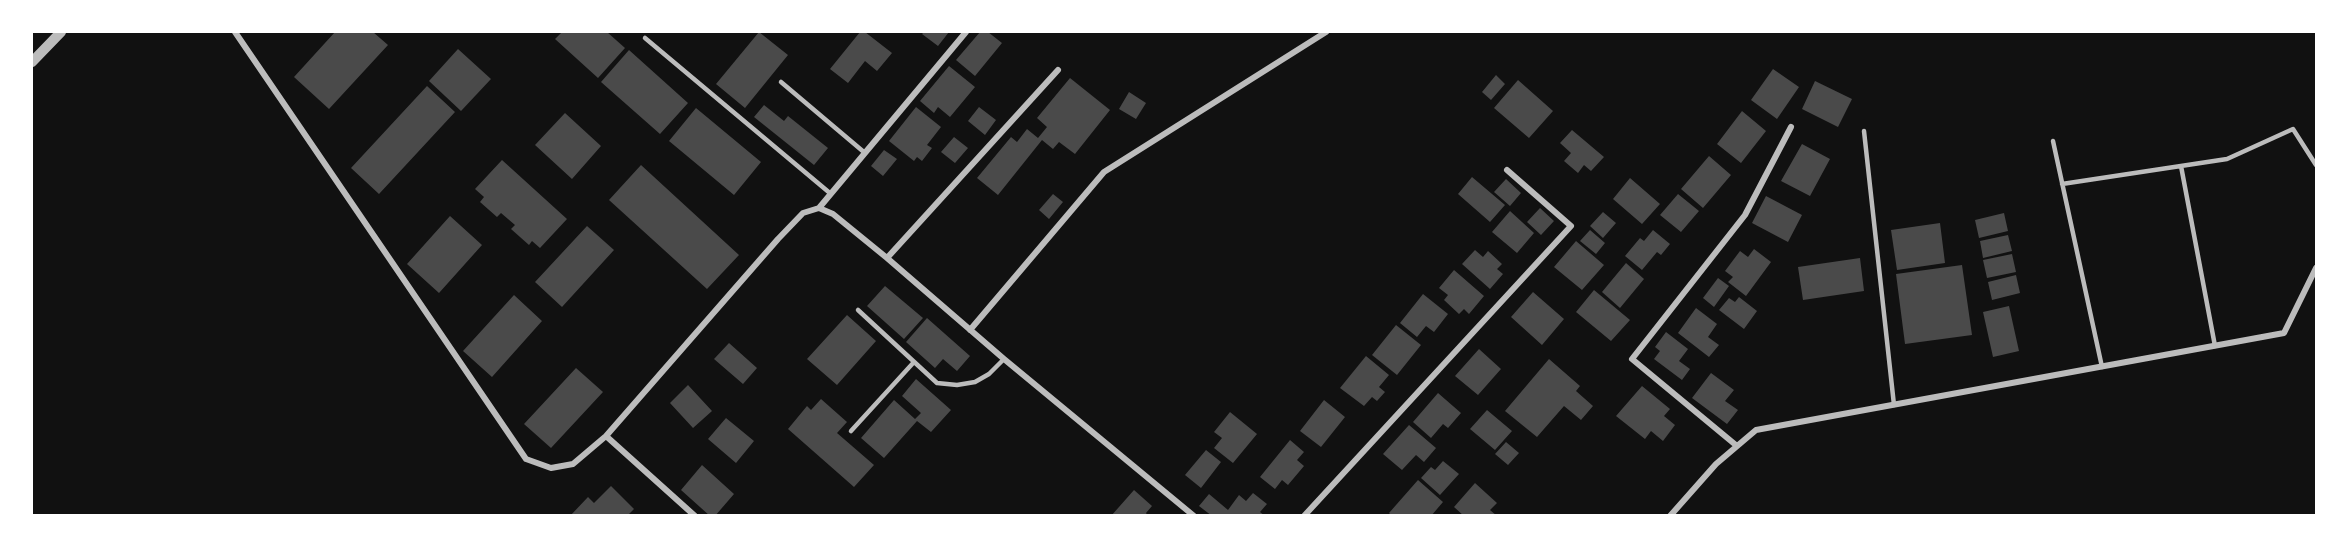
<!DOCTYPE html>
<style>
body{margin:0}
#map{position:relative;width:2348px;height:547px;overflow:hidden;background:#111;font-family:Rubik,sans-serif}
canvas{display:block}
.frame{position:absolute;inset:0;border:33px solid #fff;pointer-events:none}
</style>
<div id="map">
<canvas width="2348" height="547"></canvas>
<div class="frame"></div>
</div>
<script>
const g = document.querySelector('canvas').getContext('2d');
g.lineJoin = 'round';
function fillPath(path, color) { g.fillStyle = color; g.fill(path, 'evenodd'); }
const poly = rows => new Path2D(rows.map(r => 'M' + r).join(''));
function trace(path, color, width, dash) { g.strokeStyle = color; g.lineWidth = width; g.lineCap = dash ? 'butt' : 'round'; g.setLineDash(dash || []); g.stroke(path); }
const building = poly([
 [335,32,373,32,388,45,329,109,294,77],
 [562,32,607,32,625,48,598,78,555,39],
 [759,32,788,55,745,108,716,84],
 [860,32,865,32,892,53,877,71,865,61,848,83,830,69],
 [924,32,949,32,938,46,922,34],
 [980,32,988,32,1002,43,975,76,956,60],
 [458,49,491,79,461,111,429,81],
 [629,50,688,103,660,134,601,82],
 [949,66,975,87,950,117,938,107,934,113,920,101],
 [1773,69,1799,87,1777,119,1751,100],
 [1496,75,1505,84,1491,100,1482,92],
 [1070,78,1110,110,1075,154,1059,142,1053,149,1042,140,998,195,977,178,1011,137,1017,142,1027,129,1038,138,1047,127,1037,118],
 [1518,80,1553,111,1529,138,1494,108],
 [1815,81,1852,99,1838,127,1802,109],
 [427,86,455,112,379,194,351,168],
 [1129,92,1146,103,1136,119,1119,109],
 [764,105,784,121,788,116,828,148,814,165,754,117],
 [916,107,941,127,927,145,932,148,922,161,917,157,914,161,889,141],
 [979,107,996,120,985,135,968,121],
 [696,108,761,162,734,195,669,141],
 [1742,111,1766,131,1741,163,1717,144],
 [565,113,601,146,572,179,535,145],
 [1572,130,1604,157,1591,171,1584,165,1578,173,1564,161,1571,153,1560,143],
 [954,137,968,148,955,163,941,152],
 [1802,144,1830,159,1810,196,1781,181],
 [884,150,897,159,883,176,871,166],
 [1709,156,1731,175,1703,208,1681,189],
 [502,160,567,219,540,248,532,241,529,245,511,229,515,225,501,213,497,217,480,202,484,197,475,189],
 [641,165,739,255,707,289,609,200],
 [1472,177,1505,205,1490,222,1458,194],
 [1630,178,1660,204,1642,224,1613,199],
 [1506,179,1521,193,1510,206,1494,192],
 [1053,194,1063,202,1049,219,1039,210],
 [1678,194,1699,211,1681,232,1660,215],
 [1766,196,1802,215,1788,242,1752,223],
 [1540,208,1554,221,1541,235,1527,222],
 [1510,211,1534,233,1517,253,1492,232],
 [1603,212,1616,223,1603,238,1590,226],
 [2004,213,2008,231,1979,238,1975,220],
 [450,216,482,245,439,293,407,264],
 [1940,223,1945,263,1897,270,1891,230],
 [587,226,614,250,562,307,535,282],
 [1590,230,1605,243,1596,254,1580,241],
 [1653,230,1670,244,1661,255,1657,252,1642,270,1625,256,1640,238,1644,241],
 [2008,235,2012,251,1983,258,1980,241],
 [1576,241,1604,265,1582,290,1554,267],
 [1754,249,1771,262,1746,296,1728,282,1733,277,1725,271,1740,251,1748,257],
 [1475,250,1483,257,1488,251,1502,264,1497,269,1503,274,1490,289,1462,264],
 [2012,254,2016,272,1987,278,1983,260],
 [1860,258,1864,291,1803,300,1798,267],
 [1626,263,1644,279,1620,308,1602,292],
 [1962,265,1972,335,1905,344,1896,274],
 [1454,270,1484,296,1469,314,1464,309,1459,314,1444,300,1448,295,1439,288],
 [2016,275,2020,293,1992,300,1988,282],
 [1718,278,1729,286,1714,307,1703,298],
 [885,286,923,318,904,339,867,306],
 [1594,290,1630,320,1611,341,1576,312],
 [1533,292,1564,319,1542,345,1511,317],
 [1423,294,1448,314,1434,332,1426,326,1417,337,1400,323],
 [514,295,542,321,492,377,463,351],
 [1739,297,1757,311,1744,329,1719,310,1729,298,1735,302],
 [2009,306,2019,351,1993,357,1983,312],
 [1696,308,1717,324,1708,337,1719,345,1709,357,1678,333],
 [847,315,876,341,837,385,807,359],
 [927,318,970,356,957,371,943,359,935,368,906,342],
 [1396,325,1421,345,1397,375,1372,355],
 [1666,332,1688,349,1679,361,1690,369,1682,380,1654,359,1660,351,1655,347],
 [729,343,757,368,743,384,714,359],
 [1479,349,1501,369,1478,395,1455,376],
 [1366,356,1389,375,1379,387,1385,392,1377,401,1372,397,1364,406,1340,388],
 [1549,359,1580,386,1576,391,1593,406,1581,420,1564,406,1537,437,1505,411],
 [576,368,603,392,551,448,524,424],
 [1711,373,1734,390,1725,401,1738,410,1727,424,1692,398],
 [916,379,951,410,931,432,917,421,884,458,861,438,894,400,915,419,921,413,902,396],
 [688,385,712,411,693,428,670,403],
 [1642,386,1670,409,1664,416,1675,425,1663,441,1651,431,1645,439,1616,416],
 [1438,393,1461,413,1448,428,1443,424,1431,438,1413,422],
 [821,399,847,422,837,433,874,465,854,487,788,429,807,406,811,410],
 [1324,400,1345,417,1321,447,1300,431],
 [1487,410,1512,431,1495,450,1470,429],
 [1230,412,1257,434,1233,463,1214,448,1222,438,1214,432],
 [726,418,754,441,736,463,708,439],
 [1409,425,1436,448,1424,462,1416,455,1402,470,1383,454],
 [1290,440,1304,452,1297,460,1304,466,1288,485,1282,480,1275,489,1260,477],
 [1506,442,1519,453,1508,465,1495,454],
 [1206,450,1221,462,1201,488,1185,475],
 [1443,461,1459,474,1440,495,1421,478,1431,467,1435,470],
 [702,465,734,494,715,516,710,516,681,490],
 [1418,480,1443,502,1431,516,1392,516,1389,513],
 [1475,483,1497,503,1490,510,1497,516,1464,516,1454,507],
 [611,486,634,509,627,516,570,516,588,497,594,503],
 [1134,490,1152,506,1146,513,1148,516,1111,516],
 [1253,493,1267,504,1260,512,1265,516,1212,516,1199,506,1209,494,1228,510,1239,495,1246,501]
]);
const service = poly([
 [645,38,831,194],
 [781,82,865,153],
 [1864,131,1894,405],
 [2053,141,2102,367],
 [2181,166,2215,346],
 [2062,184,2227,159,2293,129,2316,165],
 [858,310,937,383,957,385,975,382,989,374,1004,359],
 [851,431,914,362]
]);
const minor = poly([
 [235,32,526,459,551,468,573,464,606,436,778,239,803,213,819,208,966,32],
 [819,208,833,214,887,258,1004,359,1194,516],
 [887,258,1058,70],
 [970,330,1104,172,1326,32],
 [606,436,695,516],
 [1737,446,1632,359,1745,215,1791,127],
 [1304,516,1571,226,1507,170],
 [1670,516,1716,464,1756,430,2284,333,2316,268]
]);
const tertiary = poly([
 [32,62,61,32]
]);
fillPath(building, '#4a4a4a');
trace(service, '#bcbcbc', 4.5);
trace(minor, '#bcbcbc', 6);
trace(tertiary, '#bcbcbc', 10);
</script>
